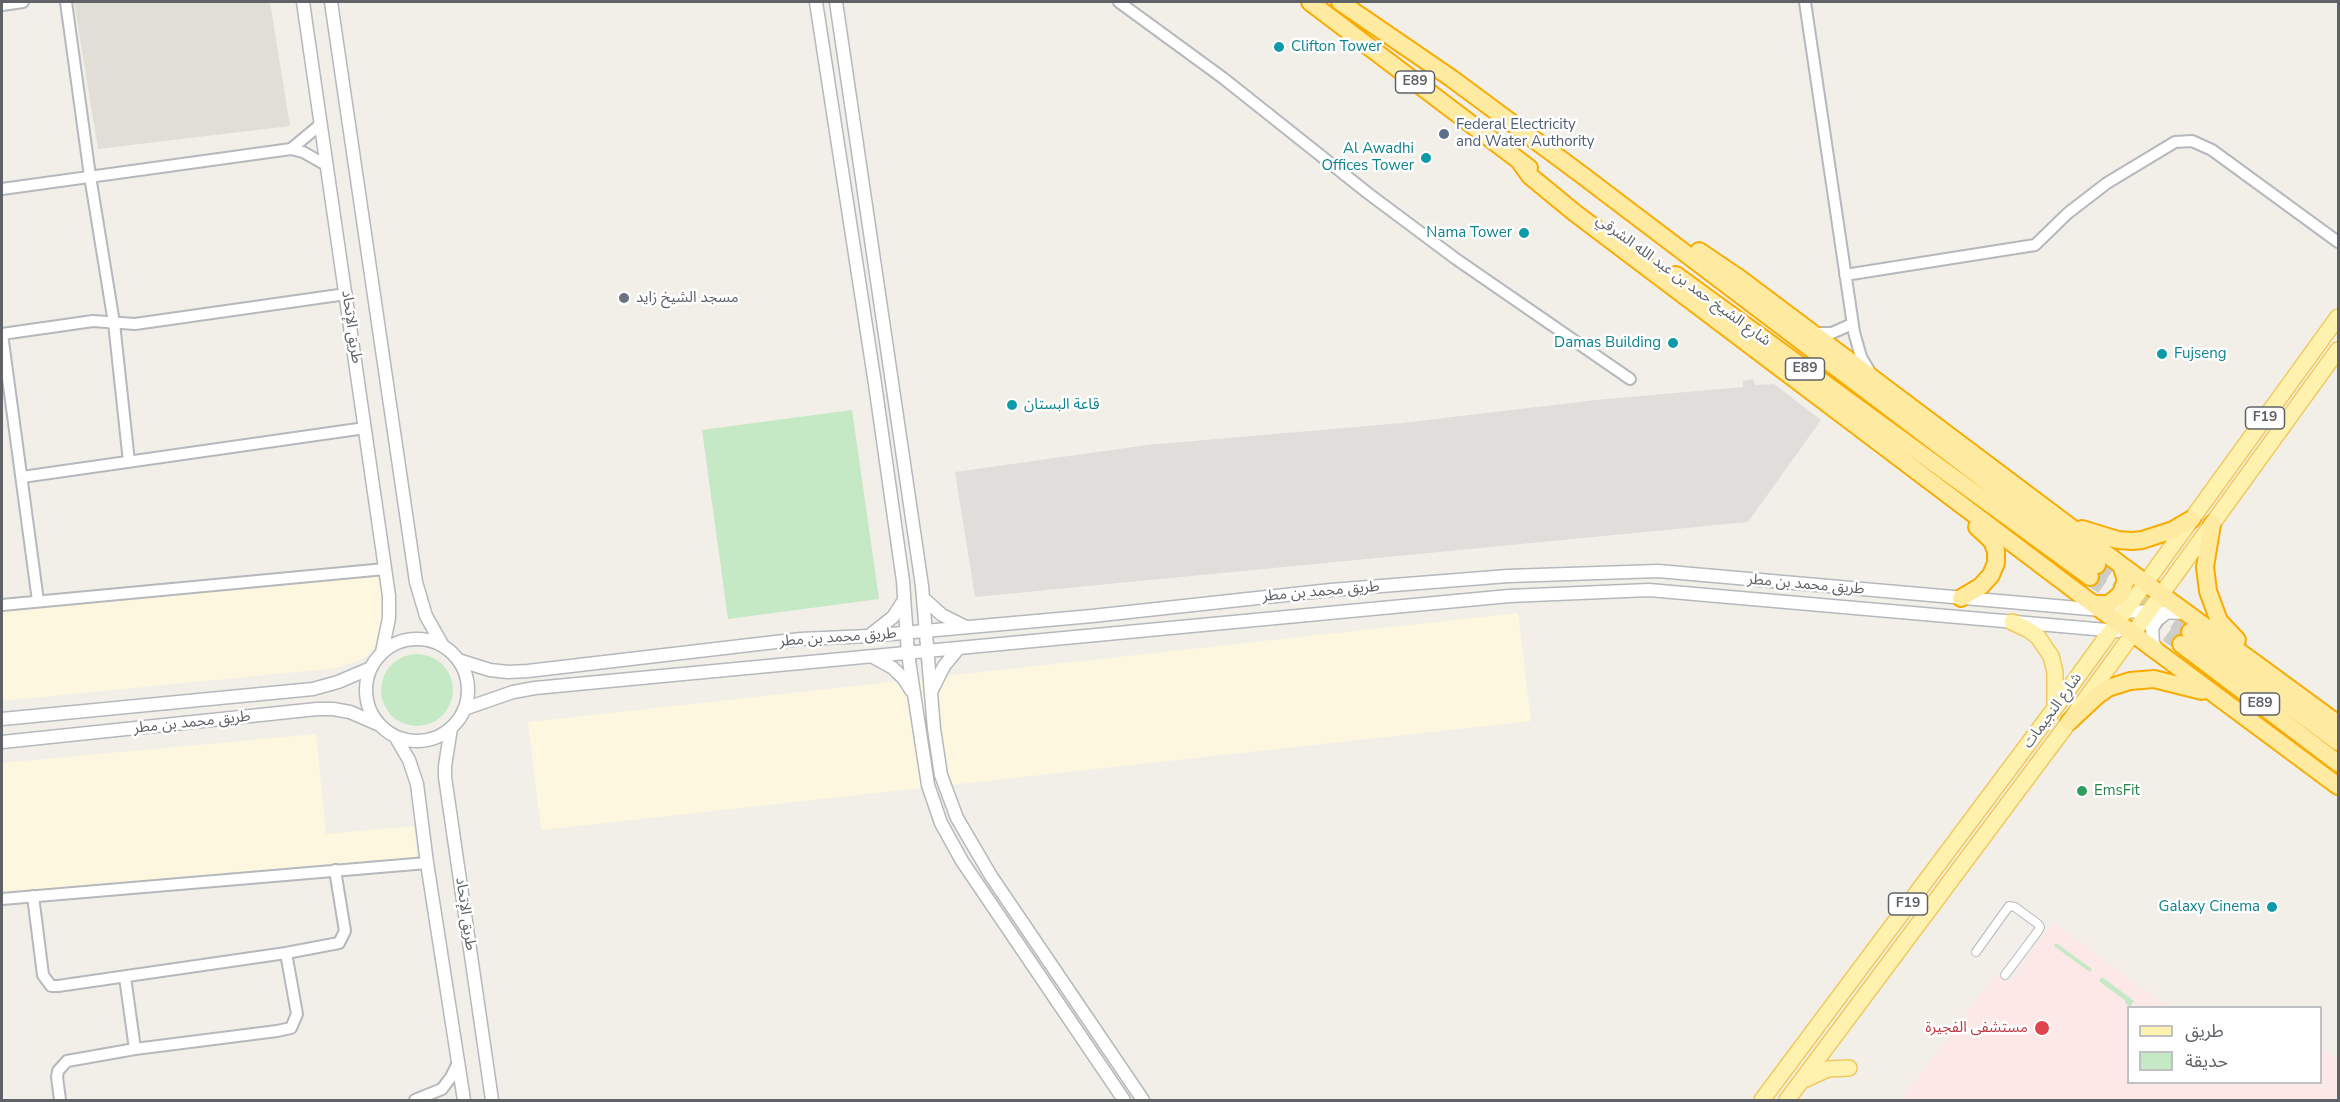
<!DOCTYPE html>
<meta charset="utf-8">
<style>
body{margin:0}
#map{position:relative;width:2340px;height:1102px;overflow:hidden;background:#f1efe8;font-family:"Nunito Sans","Noto Sans Arabic",sans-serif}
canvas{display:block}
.frame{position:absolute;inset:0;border:3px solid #5f6368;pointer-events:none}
.legend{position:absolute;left:2127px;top:1006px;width:195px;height:78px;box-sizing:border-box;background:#fff;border:2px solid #bfc1c3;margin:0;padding:8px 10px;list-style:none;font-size:18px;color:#5f6368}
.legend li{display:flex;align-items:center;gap:12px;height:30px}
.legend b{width:30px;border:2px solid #bfc1c3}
</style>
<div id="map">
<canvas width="2340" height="1102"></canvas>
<div class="frame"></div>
<ul class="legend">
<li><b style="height:8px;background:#fff2af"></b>طريق</li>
<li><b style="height:16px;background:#c5e8c5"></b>حديقة</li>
</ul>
</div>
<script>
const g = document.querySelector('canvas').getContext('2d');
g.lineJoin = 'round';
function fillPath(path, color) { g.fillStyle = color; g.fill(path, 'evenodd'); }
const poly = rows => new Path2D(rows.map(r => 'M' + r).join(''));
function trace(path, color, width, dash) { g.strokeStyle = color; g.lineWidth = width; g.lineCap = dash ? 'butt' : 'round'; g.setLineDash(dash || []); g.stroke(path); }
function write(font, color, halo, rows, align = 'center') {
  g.font = font + ' "Nunito Sans","Noto Sans Arabic",sans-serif'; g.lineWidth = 5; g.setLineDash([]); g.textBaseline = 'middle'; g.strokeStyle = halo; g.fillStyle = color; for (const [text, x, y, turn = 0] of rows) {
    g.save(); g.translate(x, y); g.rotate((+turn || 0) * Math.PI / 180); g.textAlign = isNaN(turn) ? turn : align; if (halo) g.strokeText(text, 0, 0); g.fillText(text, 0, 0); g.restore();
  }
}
const commercial = poly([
 [379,575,383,615,382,631,374,648,365,658,337,668,2,701,2,611],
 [1518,613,1531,721,541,830,528,722],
 [316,734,326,834,414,826,417,857,2,896,2,763]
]);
const industrial = poly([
 [1753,379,1755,385,1774,384,1821,420,1748,522,975,597,955,472,1147,445,1402,423,1596,400,1743,387,1743,381]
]);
const education = poly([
 [74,2,270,2,290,126,98,149]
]);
const medical = poly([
 [2054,922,2169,1007,2128,1008,2128,1082,2320,1082,2321,1048,2338,1061,2338,1100,1901,1100,1996,973,2009,982]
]);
const green = poly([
 [852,410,879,599,728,619,702,430],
 '381 690a36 36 0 1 1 72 0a36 36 0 1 1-72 0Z',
 [2056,943,2092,969,2090,972,2054,946],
 [2102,977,2134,1001,2130,1007,2125,1003,2126,1001,2099,981]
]);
const trunkTunnel = poly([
 [2097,565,2190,632],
 [2090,577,2181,644]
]);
const pedestrian = poly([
 [1976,952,2009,906,2015,907,2038,924,2040,927,2038,931,2005,975]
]);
const minor = poly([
 [66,2,90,176,114,323,129,462],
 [1119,2,1223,78,1369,194,1456,259,1630,379],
 [1805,2,1854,332,1861,357,1870,372],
 [2,5,23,2],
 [291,149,321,124],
 [2,189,291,149,303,152,326,165],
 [1845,275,2035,245,2068,213,2107,183,2175,142,2192,141,2212,150,2338,242],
 [1813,333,1832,333,1852,324],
 [2,334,93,321,135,324,346,294],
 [2,334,38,601],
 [22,477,365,428],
 [2,605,385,569],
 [33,896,43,975,51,986,58,986,286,953,339,943,345,931,335,870],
 [2,899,427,863],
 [125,977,135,1049],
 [60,1100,57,1077,58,1071,67,1061,135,1049,277,1031,291,1028,297,1014,286,953],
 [415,1100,442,1089,451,1077,458,1063]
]);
const tertiary = poly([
 [303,2,389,596,389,618,382,652],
 [331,2,416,582,426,616,443,646],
 [816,2,875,384,903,581,908,654,928,785,941,823,962,861,1124,1100],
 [836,2,922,586,934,729,941,775,957,818,991,876,1143,1100],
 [923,598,942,615,966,627],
 [2118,611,2188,613],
 [869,636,893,617,904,600],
 '366 690a51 51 0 1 1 102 0a51 51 0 1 1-102 0Z',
 [2159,652,2153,643,2152,628,2157,620,2166,613],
 [873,657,893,668,904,679,911,690],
 [458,660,490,670,508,672,528,671,801,639,869,636,1092,616,1331,590,1508,576,1658,571,2101,610],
 [932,690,944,666,958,649],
 [464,709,513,692,535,688,1509,596,1649,590,2118,631],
 [2,719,313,689,338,682,371,668],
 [451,728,445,766,445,777,492,1100],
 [395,736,409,760,417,784,427,863,464,1100],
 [2,742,317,709,333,709,350,712,380,725]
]);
const primary = poly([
 [2012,622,2029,630,2038,637,2051,656,2055,672,2055,708],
 [1806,1079,1828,1069,1849,1068],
 [1762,1100,2055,708,2338,317],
 [1787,1100,2069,722,2338,350]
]);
const trunk = poly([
 [1310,2,1529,168],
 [1340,2,1451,78,1578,172,2097,565],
 [1520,162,1530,176,1575,213,2069,586,2338,786],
 [1699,251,1739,278,2121,565,2338,724],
 [1676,275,2090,577],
 [2212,524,2205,567,2208,591,2219,621,2237,640],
 [2082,529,2118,540,2132,541,2142,540,2173,530,2192,519],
 [1961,598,1981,586,1991,575,1996,563,1996,551,1992,541,1977,527],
 [2093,604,2109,604,2121,594,2126,580,2121,565],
 [2190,632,2338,742],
 [2181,644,2338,763],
 [2069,722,2098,695,2108,688,2130,681,2154,679,2202,691]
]);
const markers = [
 [1279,47,6,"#0f9aa8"],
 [1444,134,6,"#5c6f8a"],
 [1426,158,6,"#0f9aa8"],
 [1524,233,6,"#0f9aa8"],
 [624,298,6,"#6b7280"],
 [1673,343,6,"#0f9aa8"],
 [2162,354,6,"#0f9aa8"],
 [1012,405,6,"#0f9aa8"],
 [2082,791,6,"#2e9e5b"],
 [2272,907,6,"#0f9aa8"],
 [2042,1028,8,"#e0444e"]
];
const shields = [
 [1415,82,39],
 [1805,369,39],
 [2265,418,39],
 [2260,704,39],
 [1908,904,39]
];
const shieldNames = [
 ["E89",1415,82],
 ["E89",1805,369],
 ["F19",2265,418],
 ["E89",2260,704],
 ["F19",1908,904]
];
const cultureNames = [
 ["Clifton Tower",1291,47,"left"],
 ["Al Awadhi",1414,149],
 ["Offices Tower",1414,166],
 ["Nama Tower",1512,233],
 ["Damas Building",1661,343],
 ["Fujseng",2174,354,"left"],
 ["قاعة البستان",1024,405,"left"],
 ["Galaxy Cinema",2260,907]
];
const serviceNames = [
 ["Federal Electricity",1456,125],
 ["and Water Authority",1456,142]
];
const streetNames = [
 ["شارع الشيخ حمد بن عبد الله الشرقي",1683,281,36],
 ["طريق اﻹتحاد",351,327,82],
 ["طريق محمد بن مطر",1806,585,5],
 ["طريق محمد بن مطر",1321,592,-5],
 ["طريق محمد بن مطر",838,638,-4],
 ["شارع النجيمات",2053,711,-54],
 ["طريق محمد بن مطر",192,723,-6],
 ["طريق اﻹتحاد",465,914,82]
];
const worshipNames = [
 ["مسجد الشيخ زايد",636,298]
];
const leisureNames = [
 ["EmsFit",2094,791]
];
const healthNames = [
 ["مستشفى الفجيرة",2028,1028]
];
fillPath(commercial, '#fef7e0');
fillPath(industrial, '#e0deda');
fillPath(education, '#e1ded6');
fillPath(medical, '#fce8e6');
fillPath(green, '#c5e8c5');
trace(trunkTunnel, '#ccccc8', 16, [16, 8]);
trace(pedestrian, '#b5b8bc', 10);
trace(minor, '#b5b8bc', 14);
trace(tertiary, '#b5b8bc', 15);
trace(primary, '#f2c960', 18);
trace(trunk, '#f9ab00', 20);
trace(pedestrian, '#fff', 8);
trace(minor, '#fff', 10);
trace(tertiary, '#fff', 12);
trace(primary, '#fff2af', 15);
trace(trunk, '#feeaa1', 16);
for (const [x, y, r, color] of markers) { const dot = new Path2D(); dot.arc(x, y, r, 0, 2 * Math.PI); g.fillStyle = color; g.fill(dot); trace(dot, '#fff', 2); }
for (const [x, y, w] of shields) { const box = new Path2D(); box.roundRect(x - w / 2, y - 11, w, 22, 4.5); g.fillStyle = '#fff'; g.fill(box); trace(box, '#5f6368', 1.5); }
write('bold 14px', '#5f6368', null, shieldNames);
write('15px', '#0d838f', '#fff', cultureNames, 'right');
write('15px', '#4e5e75', '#fff', serviceNames, 'left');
write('15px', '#5f6368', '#fff', streetNames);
write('15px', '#5b616d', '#fff', worshipNames, 'left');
write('15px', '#27864d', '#fff', leisureNames, 'left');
write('15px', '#be3a42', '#fff', healthNames, 'right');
</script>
